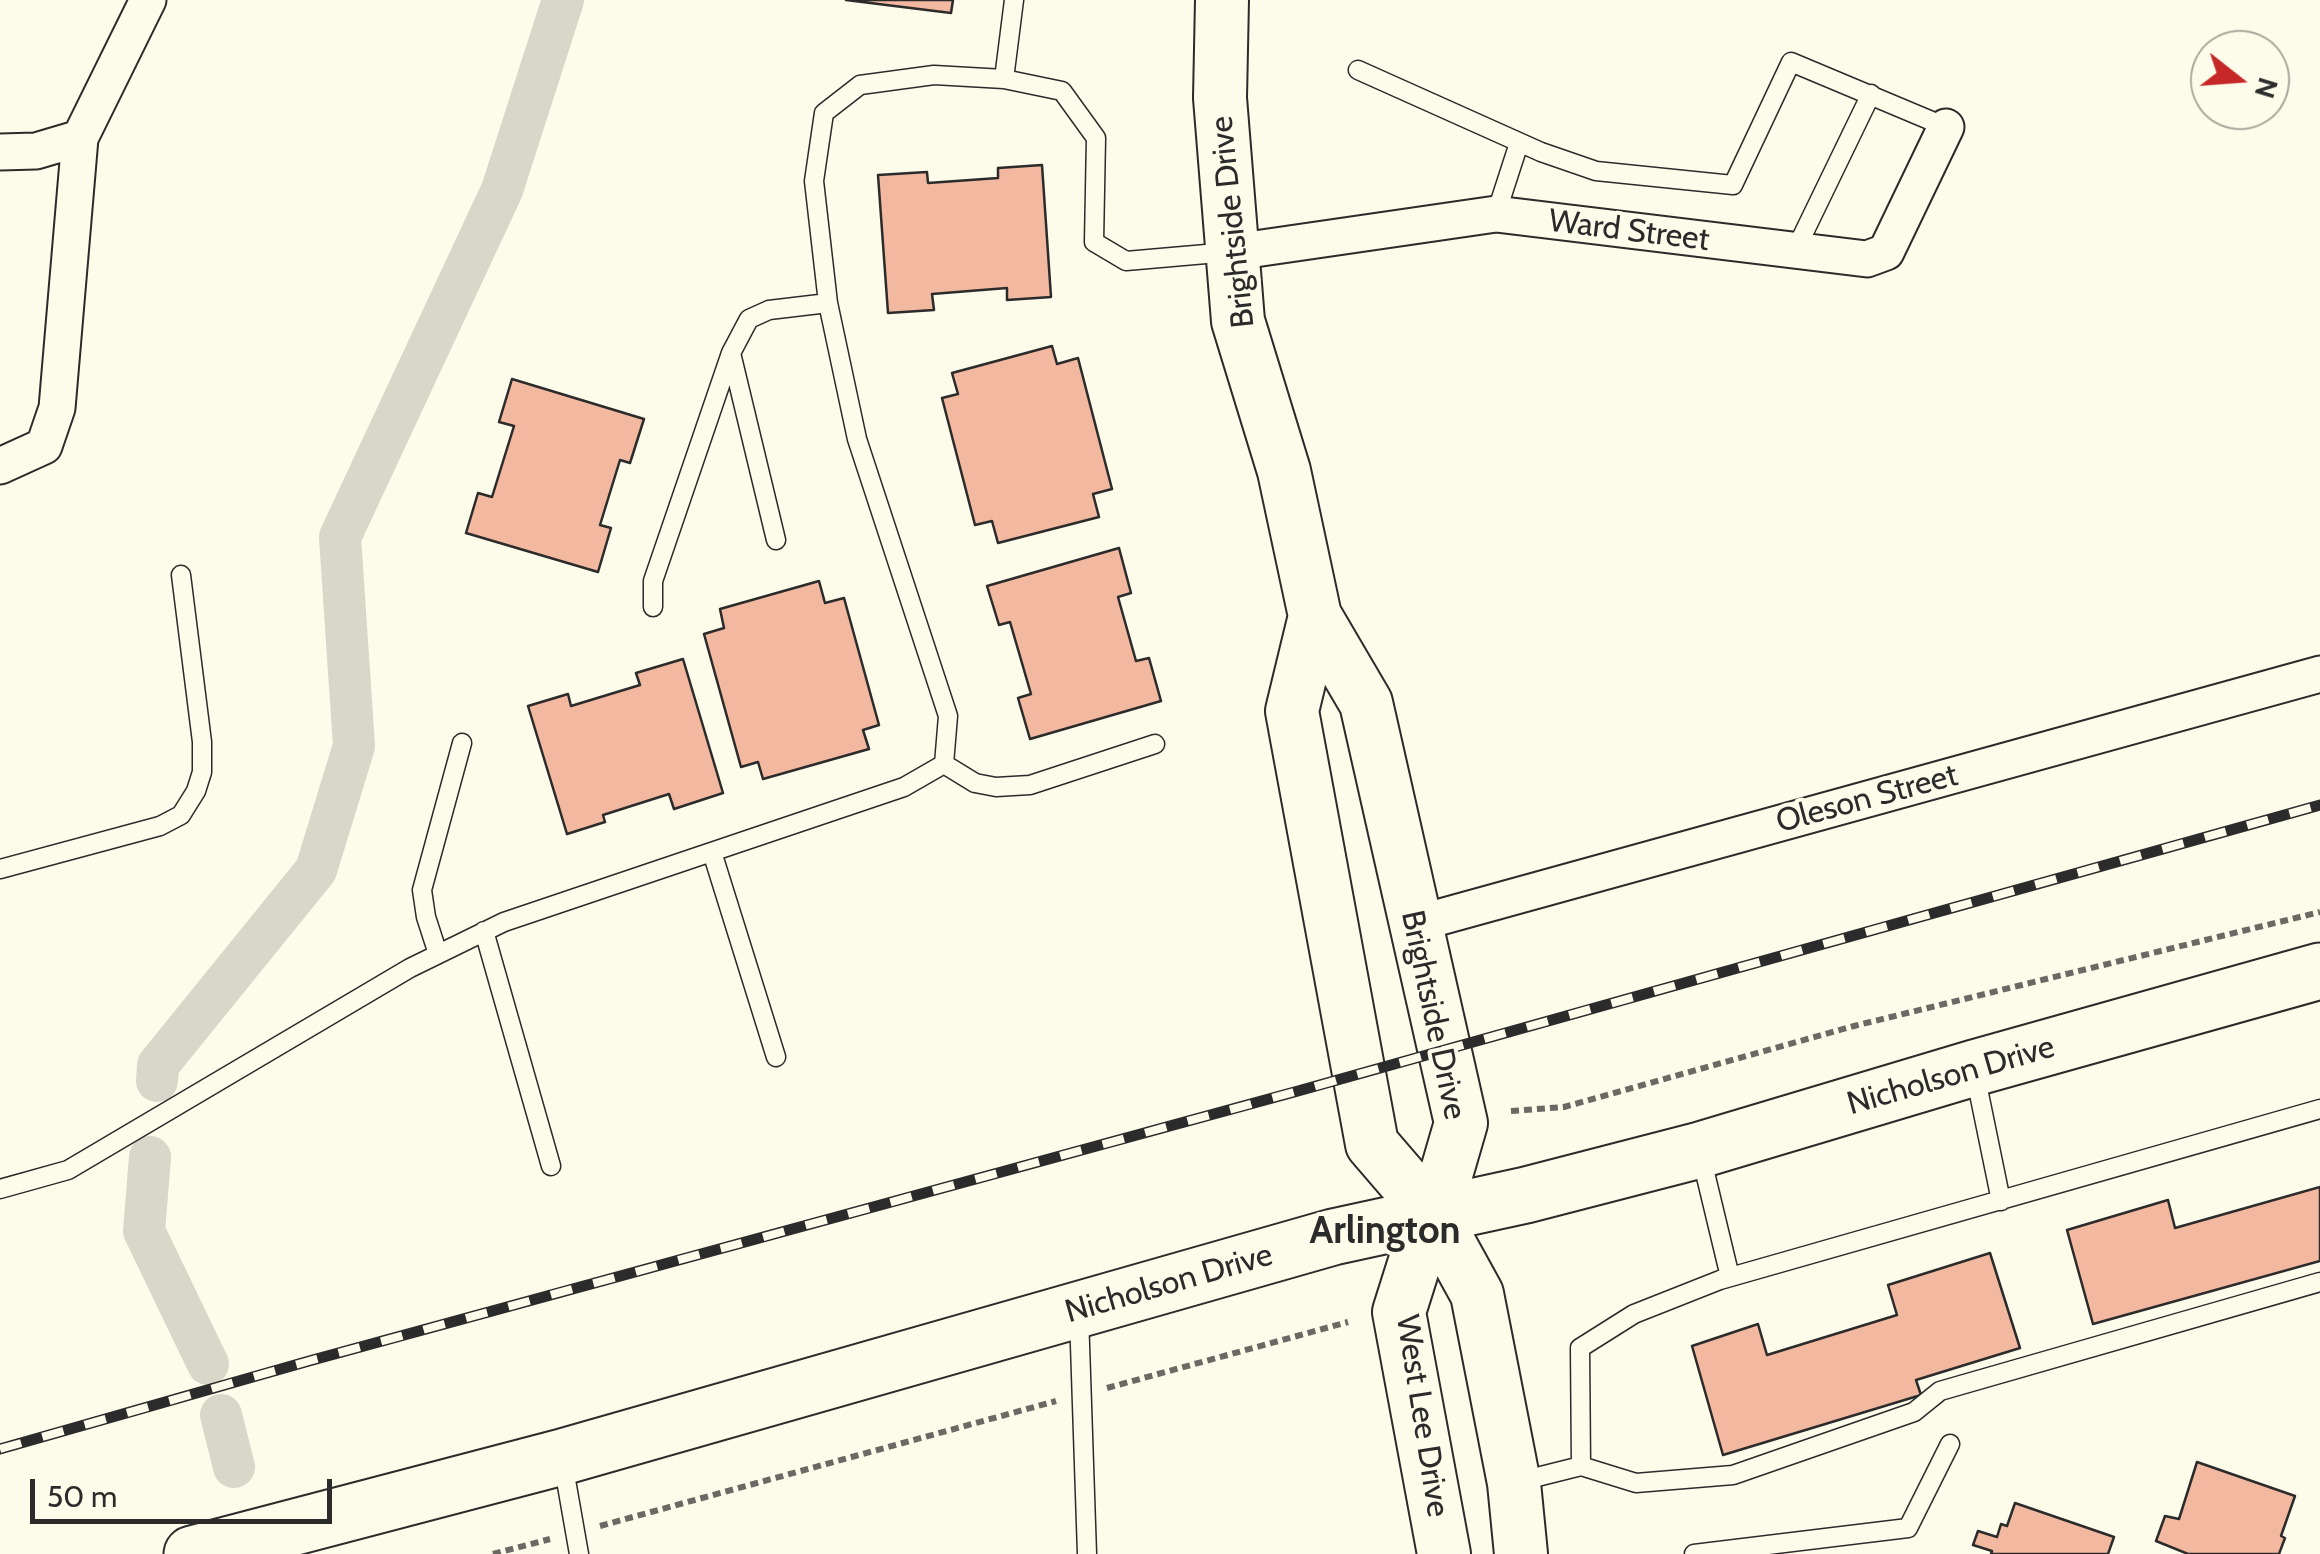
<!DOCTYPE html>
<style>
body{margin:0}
#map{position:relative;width:2320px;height:1554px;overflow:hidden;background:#fdfbea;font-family:Cabin,sans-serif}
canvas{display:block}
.north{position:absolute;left:2190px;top:30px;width:100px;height:100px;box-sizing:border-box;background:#fdfbea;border:2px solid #a9a89e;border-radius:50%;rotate:107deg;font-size:28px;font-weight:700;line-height:40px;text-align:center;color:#2b2b2b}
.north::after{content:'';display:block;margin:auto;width:35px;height:45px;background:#c62828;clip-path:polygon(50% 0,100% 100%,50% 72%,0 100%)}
.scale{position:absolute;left:30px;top:1479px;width:302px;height:45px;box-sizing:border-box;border:5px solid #2b2b2b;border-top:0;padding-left:12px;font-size:30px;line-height:35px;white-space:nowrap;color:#2b2b2b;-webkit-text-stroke:8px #fdfbea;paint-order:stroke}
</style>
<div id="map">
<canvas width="2320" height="1554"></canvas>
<div class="north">N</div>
<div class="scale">50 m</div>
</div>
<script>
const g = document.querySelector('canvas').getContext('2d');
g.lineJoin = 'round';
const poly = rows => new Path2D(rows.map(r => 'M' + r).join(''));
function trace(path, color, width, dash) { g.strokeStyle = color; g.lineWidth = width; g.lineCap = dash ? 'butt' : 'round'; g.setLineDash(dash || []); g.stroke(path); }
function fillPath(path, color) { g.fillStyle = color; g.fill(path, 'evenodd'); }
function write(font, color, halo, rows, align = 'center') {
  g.font = font + ' Cabin,sans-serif'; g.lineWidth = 8; g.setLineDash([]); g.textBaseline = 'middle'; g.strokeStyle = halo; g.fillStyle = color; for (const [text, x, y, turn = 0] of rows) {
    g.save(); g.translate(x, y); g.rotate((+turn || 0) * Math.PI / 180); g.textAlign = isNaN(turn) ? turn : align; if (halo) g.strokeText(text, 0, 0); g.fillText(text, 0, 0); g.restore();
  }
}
const canal = poly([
 [157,1081,158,1065,316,870,354,746,340,537,502,190,563,0],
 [150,1157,144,1231,208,1364],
 [221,1415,234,1467]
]);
const building = poly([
 [846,0,953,0,951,13,846,0],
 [1042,165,1051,297,1007,300,1007,288,932,294,934,310,888,313,878,175,927,172,928,183,998,178,998,168,1042,165],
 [1052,346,1057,364,1078,358,1112,489,1093,494,1099,517,998,543,992,521,975,525,942,398,958,394,952,373,1052,346],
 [512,379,644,419,630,463,620,460,600,525,611,528,598,572,466,533,478,493,492,497,514,426,499,422,512,379],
 [1119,548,1131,593,1118,597,1136,661,1149,658,1161,701,1030,739,1018,698,1031,694,1010,622,999,625,987,586,1119,548],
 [819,581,825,603,844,598,879,725,863,730,869,749,763,779,758,762,741,767,704,634,724,628,720,609,819,581],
 [683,659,723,793,674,809,669,794,603,815,605,822,567,834,528,706,568,694,571,706,640,685,636,673,683,659],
 [2320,1187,2320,1261,2093,1324,2067,1230,2168,1200,2175,1228,2320,1187],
 [1990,1253,2020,1348,1916,1380,1921,1395,1723,1455,1692,1346,1758,1324,1767,1355,1897,1315,1888,1285,1990,1253],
 [2197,1462,2295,1496,2281,1536,2285,1538,2279,1554,2188,1554,2156,1541,2165,1516,2179,1519,2197,1462],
 [2015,1503,2114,1537,2108,1554,1991,1554,1992,1551,1973,1545,1978,1531,1997,1537,2001,1524,2007,1526,2015,1503]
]);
const path = poly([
 [1511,1111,1564,1107,1854,1026,2320,912],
 [1107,1388,1348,1322],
 [600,1526,1056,1401],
 [493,1554,550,1539]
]);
const lane = poly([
 [1358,70,1541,152,1596,171,1733,185,1791,62,1946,127],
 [1004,79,1014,0],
 [1496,214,1519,143],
 [1795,251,1871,94],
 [731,353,776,540],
 [653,607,653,581,731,353,749,319,769,310,828,303],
 [944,764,975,783,996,787,1030,785,1155,744],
 [712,852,776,1057],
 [0,869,160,826,181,815,196,791,202,772,202,742,181,575],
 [484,931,551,1166],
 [438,954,426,917,422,890,462,743],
 [1975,1074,2001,1201],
 [1701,1156,1730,1277],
 [0,1189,68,1170,410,968,504,922,904,787,944,764,948,716,857,439,828,303,814,181,824,113,860,85,934,75,1004,79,1062,91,1096,138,1094,242,1126,261,1229,252],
 [1079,1315,1087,1554],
 [563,1463,579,1554],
 [1581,1466,1636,1483,1733,1475,1914,1412,1940,1391,2320,1282],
 [1517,1482,1581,1466,1580,1348,1634,1314,1720,1280,2320,1109],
 [1694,1554,1908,1528,1950,1444]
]);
const street = poly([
 [0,152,36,151,80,138,148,0],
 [1234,252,1496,214,1867,259,1886,252,1946,127],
 [0,466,44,446,57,408,80,138],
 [1415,924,2320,674]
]);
const secondary = poly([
 [1222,0,1220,98,1238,321,1284,471,1315,616,1366,703,1461,1123,1434,1216,1417,1255,1399,1312,1444,1554],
 [1315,616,1292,711,1372,1144,1434,1216,1477,1294,1514,1483,1521,1554]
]);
const primary = poly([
 [192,1554,562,1457,1333,1237,1526,1195,1700,1150,1974,1068,2320,971]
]);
const rail = poly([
 [0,1449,309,1361,1298,1091,2320,805]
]);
const streetNames = [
 ["Brightside Drive",1233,222,-96],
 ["Ward Street",1629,231,7],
 ["Oleson Street",1867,799,-15],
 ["Brightside Drive",1433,1015,78],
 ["Nicholson Drive",1951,1076,-16],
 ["Nicholson Drive",1169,1284,-16],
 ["West Lee Drive",1422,1416,81]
];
const quarterNames = [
 ["Arlington",1385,1232]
];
trace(canal, '#d8d7c9', 42);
fillPath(building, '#f2b8a0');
trace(building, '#2b2b2b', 2.5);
trace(lane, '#2b2b2b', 21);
trace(street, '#2b2b2b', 39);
trace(secondary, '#2b2b2b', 56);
trace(primary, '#2b2b2b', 59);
trace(path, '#6a6964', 6, [8, 5]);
trace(lane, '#fdfbea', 18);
trace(street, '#fdfbea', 35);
trace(secondary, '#fdfbea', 52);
trace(primary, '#fdfbea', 55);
trace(rail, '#2b2b2b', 11);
trace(rail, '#fdfbea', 8, [22]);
write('32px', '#2b2b2b', '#fdfbea', streetNames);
write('bold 38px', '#2b2b2b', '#fdfbea', quarterNames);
</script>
